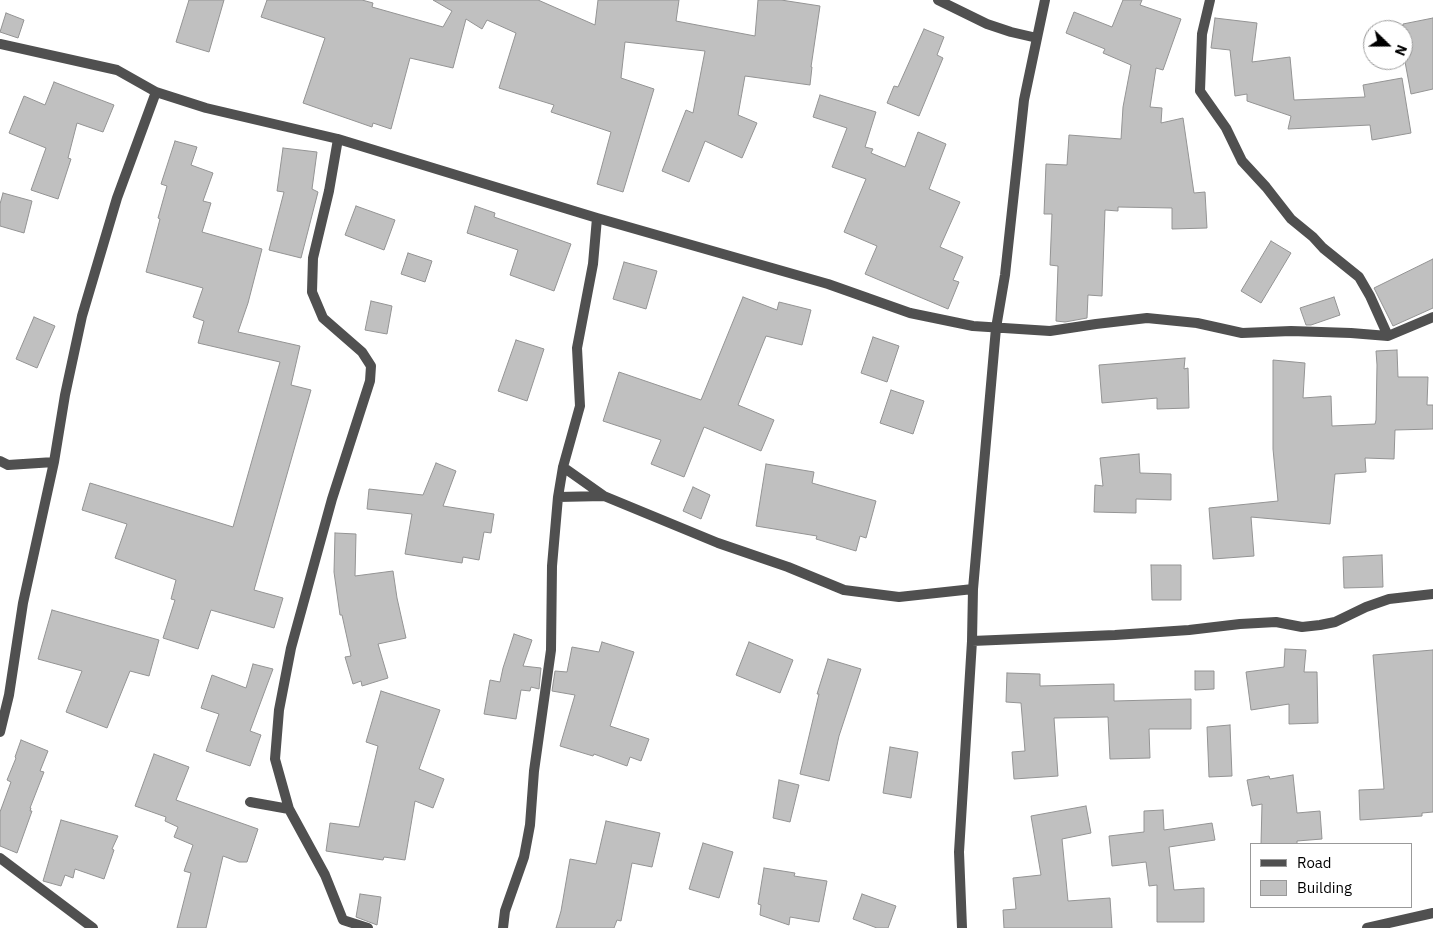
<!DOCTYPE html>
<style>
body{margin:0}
#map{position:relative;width:1433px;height:928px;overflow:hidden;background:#fff;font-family:"IBM Plex Sans",sans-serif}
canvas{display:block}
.legend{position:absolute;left:1250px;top:843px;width:162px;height:65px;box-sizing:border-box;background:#fff;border:1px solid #999;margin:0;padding:6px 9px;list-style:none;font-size:15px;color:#000}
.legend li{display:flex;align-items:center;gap:10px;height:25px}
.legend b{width:25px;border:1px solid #999}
.north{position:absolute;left:1363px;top:20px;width:50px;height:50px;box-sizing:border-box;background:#fff;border:1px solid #999;border-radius:50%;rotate:112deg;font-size:14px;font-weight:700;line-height:20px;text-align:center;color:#000}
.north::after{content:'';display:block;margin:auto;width:18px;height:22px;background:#000;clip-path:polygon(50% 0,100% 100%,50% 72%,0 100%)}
</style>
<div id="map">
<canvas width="1433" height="928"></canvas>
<ul class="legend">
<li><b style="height:6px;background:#505050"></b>Road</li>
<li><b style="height:14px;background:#c0c0c0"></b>Building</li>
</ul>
<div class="north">N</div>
</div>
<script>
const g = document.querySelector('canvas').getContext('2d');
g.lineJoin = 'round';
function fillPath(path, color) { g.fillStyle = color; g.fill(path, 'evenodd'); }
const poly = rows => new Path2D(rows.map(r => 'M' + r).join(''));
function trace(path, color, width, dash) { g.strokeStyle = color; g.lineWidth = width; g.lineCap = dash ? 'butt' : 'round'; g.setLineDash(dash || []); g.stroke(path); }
const building = poly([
 [189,0,224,0,209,52,176,42,189,0],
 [267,0,362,0,373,3,372,7,443,27,452,11,433,0,538,0,595,25,598,0,679,0,676,21,755,36,758,0,781,0,820,6,811,67,812,67,810,85,745,76,738,115,757,123,742,158,705,141,689,182,662,171,686,110,693,113,705,51,625,42,621,78,654,89,623,192,597,184,611,132,551,112,554,105,499,88,516,33,487,20,482,29,466,19,453,68,410,58,391,129,373,123,372,127,303,103,325,38,261,17,267,0],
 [1123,0,1142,0,1140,5,1181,19,1163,70,1156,68,1150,107,1162,108,1161,123,1183,118,1194,193,1205,192,1207,228,1172,229,1172,208,1118,207,1118,211,1105,210,1102,296,1088,295,1087,318,1065,322,1056,321,1058,266,1050,265,1052,214,1044,214,1046,164,1067,165,1069,135,1121,139,1123,107,1131,65,1103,53,1105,49,1066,33,1074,12,1112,27,1123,0],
 [6,13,24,20,18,38,0,32,6,13],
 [1215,18,1257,23,1252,62,1290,57,1294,100,1365,97,1363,85,1402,78,1411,133,1372,140,1370,125,1288,129,1291,116,1247,101,1247,94,1235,96,1230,50,1211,48,1215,18],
 [1433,18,1433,89,1411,94,1403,51,1403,24,1433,18],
 [924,29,944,37,937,55,943,58,919,116,887,103,894,86,898,87,924,29],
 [54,82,114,105,103,132,77,123,68,158,71,159,58,199,31,190,46,148,9,133,24,96,45,105,54,82],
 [820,95,876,112,865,147,873,149,871,153,905,167,918,132,946,144,929,189,960,202,940,247,963,257,953,280,959,282,948,309,865,274,877,246,844,232,866,179,832,167,847,128,813,117,820,95],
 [175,141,197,147,191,165,213,173,203,201,211,203,202,232,262,249,248,303,238,332,300,346,291,385,311,390,254,590,283,598,274,628,211,610,198,649,163,638,175,600,171,599,176,580,115,558,127,524,82,510,90,483,233,527,280,362,198,343,204,321,193,317,203,288,146,272,160,219,158,218,167,186,161,184,175,141],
 [283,148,317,152,312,189,318,192,301,258,269,250,284,192,277,191,283,148],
 [3,193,32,201,24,233,0,226,0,204,3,193],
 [356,206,395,220,384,250,345,235,356,206],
 [475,206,495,213,494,217,571,244,554,291,510,275,518,250,467,233,475,206],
 [1271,241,1291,253,1261,303,1241,291,1271,241],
 [408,253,432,261,425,282,401,274,408,253],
 [1433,259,1433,308,1393,326,1374,288,1433,259],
 [624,262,657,271,646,309,613,299,624,262],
 [743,297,777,310,779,302,811,310,802,345,766,336,738,405,774,420,761,451,704,427,684,477,651,464,661,440,603,421,619,372,701,400,743,297],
 [1334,297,1340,315,1311,325,1306,325,1300,308,1334,297],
 [371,301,392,306,387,334,365,330,371,301],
 [34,317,55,326,37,368,16,359,34,317],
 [873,337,899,346,887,382,861,373,873,337],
 [516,340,544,349,527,401,498,391,516,340],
 [1397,350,1398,377,1428,377,1427,405,1433,405,1433,429,1395,430,1394,459,1365,458,1366,472,1335,474,1330,524,1251,517,1254,556,1213,559,1209,508,1278,501,1273,449,1273,360,1305,363,1303,398,1331,396,1332,426,1375,424,1376,420,1377,365,1376,351,1397,350],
 [1185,358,1184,369,1188,368,1189,408,1157,409,1157,398,1102,403,1099,365,1185,358],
 [891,390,924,401,913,434,880,423,891,390],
 [1139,454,1140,473,1171,474,1171,500,1136,499,1136,513,1094,512,1095,485,1103,486,1100,458,1139,454],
 [436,463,456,471,443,506,494,514,491,533,484,532,479,560,463,557,462,563,405,554,412,514,367,509,369,489,423,495,436,463],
 [766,464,814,472,812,483,876,501,866,538,860,536,856,551,816,539,817,536,756,526,766,464],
 [693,487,710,495,701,519,683,511,693,487],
 [335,533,356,534,355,576,393,571,397,598,406,638,378,644,388,678,362,686,361,681,353,684,345,657,351,656,342,615,340,615,334,572,335,533],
 [1382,555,1383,587,1344,588,1343,557,1382,555],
 [1151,565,1181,565,1181,600,1152,600,1151,565],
 [52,610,159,640,149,676,130,671,107,728,66,712,82,671,38,659,52,610],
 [514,634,532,640,523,666,541,668,539,689,531,687,530,691,521,690,516,719,484,714,490,680,500,682,503,668,514,634],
 [602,642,634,652,610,726,649,739,641,761,630,757,627,766,594,754,593,756,560,746,575,695,552,691,555,671,567,672,572,647,599,652,602,642],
 [749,642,793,660,780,693,736,675,749,642],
 [1285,649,1306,650,1304,672,1317,672,1318,723,1289,724,1289,704,1251,710,1246,672,1284,667,1285,649],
 [1433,650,1433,812,1422,813,1422,816,1360,820,1359,790,1384,789,1373,655,1433,650],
 [828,659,861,669,839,736,829,781,800,774,819,694,817,694,828,659],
 [253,664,273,669,250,731,261,735,250,766,206,751,219,714,201,708,212,675,246,688,253,664],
 [1195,671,1214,671,1214,689,1195,690,1195,671],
 [1007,673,1040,674,1040,686,1114,684,1114,701,1191,699,1191,729,1149,729,1150,758,1110,759,1108,717,1054,718,1058,776,1014,779,1012,752,1025,751,1021,703,1006,702,1007,673],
 [381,691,440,710,419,769,444,779,433,808,415,801,405,860,384,857,383,860,326,851,330,823,359,827,378,746,366,742,381,691],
 [1230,725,1232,776,1209,777,1207,727,1230,725],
 [21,740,48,751,40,771,44,772,30,808,31,808,30,811,32,811,17,853,0,846,0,812,11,782,7,780,16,758,15,757,21,740],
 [890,747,918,752,911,798,883,793,890,747],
 [154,754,189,767,176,800,258,829,247,862,239,862,223,856,206,928,177,928,191,873,184,871,193,845,174,837,178,827,165,821,166,817,135,806,154,754],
 [1293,775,1297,813,1320,811,1322,839,1297,841,1297,844,1261,844,1262,804,1252,806,1247,780,1269,776,1270,779,1293,775],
 [779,780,799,785,790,822,773,818,779,780],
 [1086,806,1091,833,1062,839,1068,901,1110,898,1112,928,1004,928,1003,910,1016,909,1013,878,1041,875,1031,816,1086,806],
 [1163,810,1164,830,1212,823,1215,840,1169,847,1174,890,1204,888,1204,922,1157,922,1157,885,1149,886,1146,862,1112,866,1109,836,1144,832,1144,811,1163,810],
 [61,820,118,836,112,849,114,850,104,879,75,869,73,878,65,875,61,886,43,881,61,820],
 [606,821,660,833,652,867,632,863,621,921,617,920,614,928,556,928,561,911,570,859,596,864,606,821],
 [703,843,733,852,719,898,689,889,703,843],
 [764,868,795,873,794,876,827,881,819,922,790,917,789,925,760,915,761,905,758,904,764,868],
 [360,894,381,897,377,925,356,917,360,894],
 [862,894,896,906,888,928,877,928,853,919,862,894]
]);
const street = poly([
 [938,0,987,24,1011,32,1037,38],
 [1210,0,1202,34,1200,91,1226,128,1242,161,1266,187,1291,219,1313,237,1323,248,1359,277,1370,296,1388,336],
 [0,44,117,70,156,92,206,108,338,139,597,218,828,284,910,313,973,326,1050,331,1096,324,1147,318,1197,323,1242,333,1291,331,1351,333,1388,336,1433,317],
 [338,139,329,191,313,258,312,292,323,318,362,352,371,366,370,381,332,499,291,648,279,710,275,759,289,809,325,875,343,920,368,928],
 [0,461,8,465,54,462],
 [563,467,604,496,718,543,788,567,844,590,899,597,973,589],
 [558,497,604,496],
 [972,641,1115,635,1189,630,1240,624,1276,622,1302,627,1320,625,1335,622,1366,607,1389,599,1433,594],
 [0,732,9,695,23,603,54,462,65,395,82,316,117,198,156,92],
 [250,802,289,809],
 [0,858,93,928],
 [503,928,505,911,524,857,530,825,534,771,551,650,552,566,558,497,563,467,580,406,577,348,593,264,597,218],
 [962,928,959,852,972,641,973,589,996,328,1005,275,1024,100,1045,0],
 [1367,928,1433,913]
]);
fillPath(building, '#c0c0c0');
trace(building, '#949494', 1);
trace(street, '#505050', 10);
</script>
